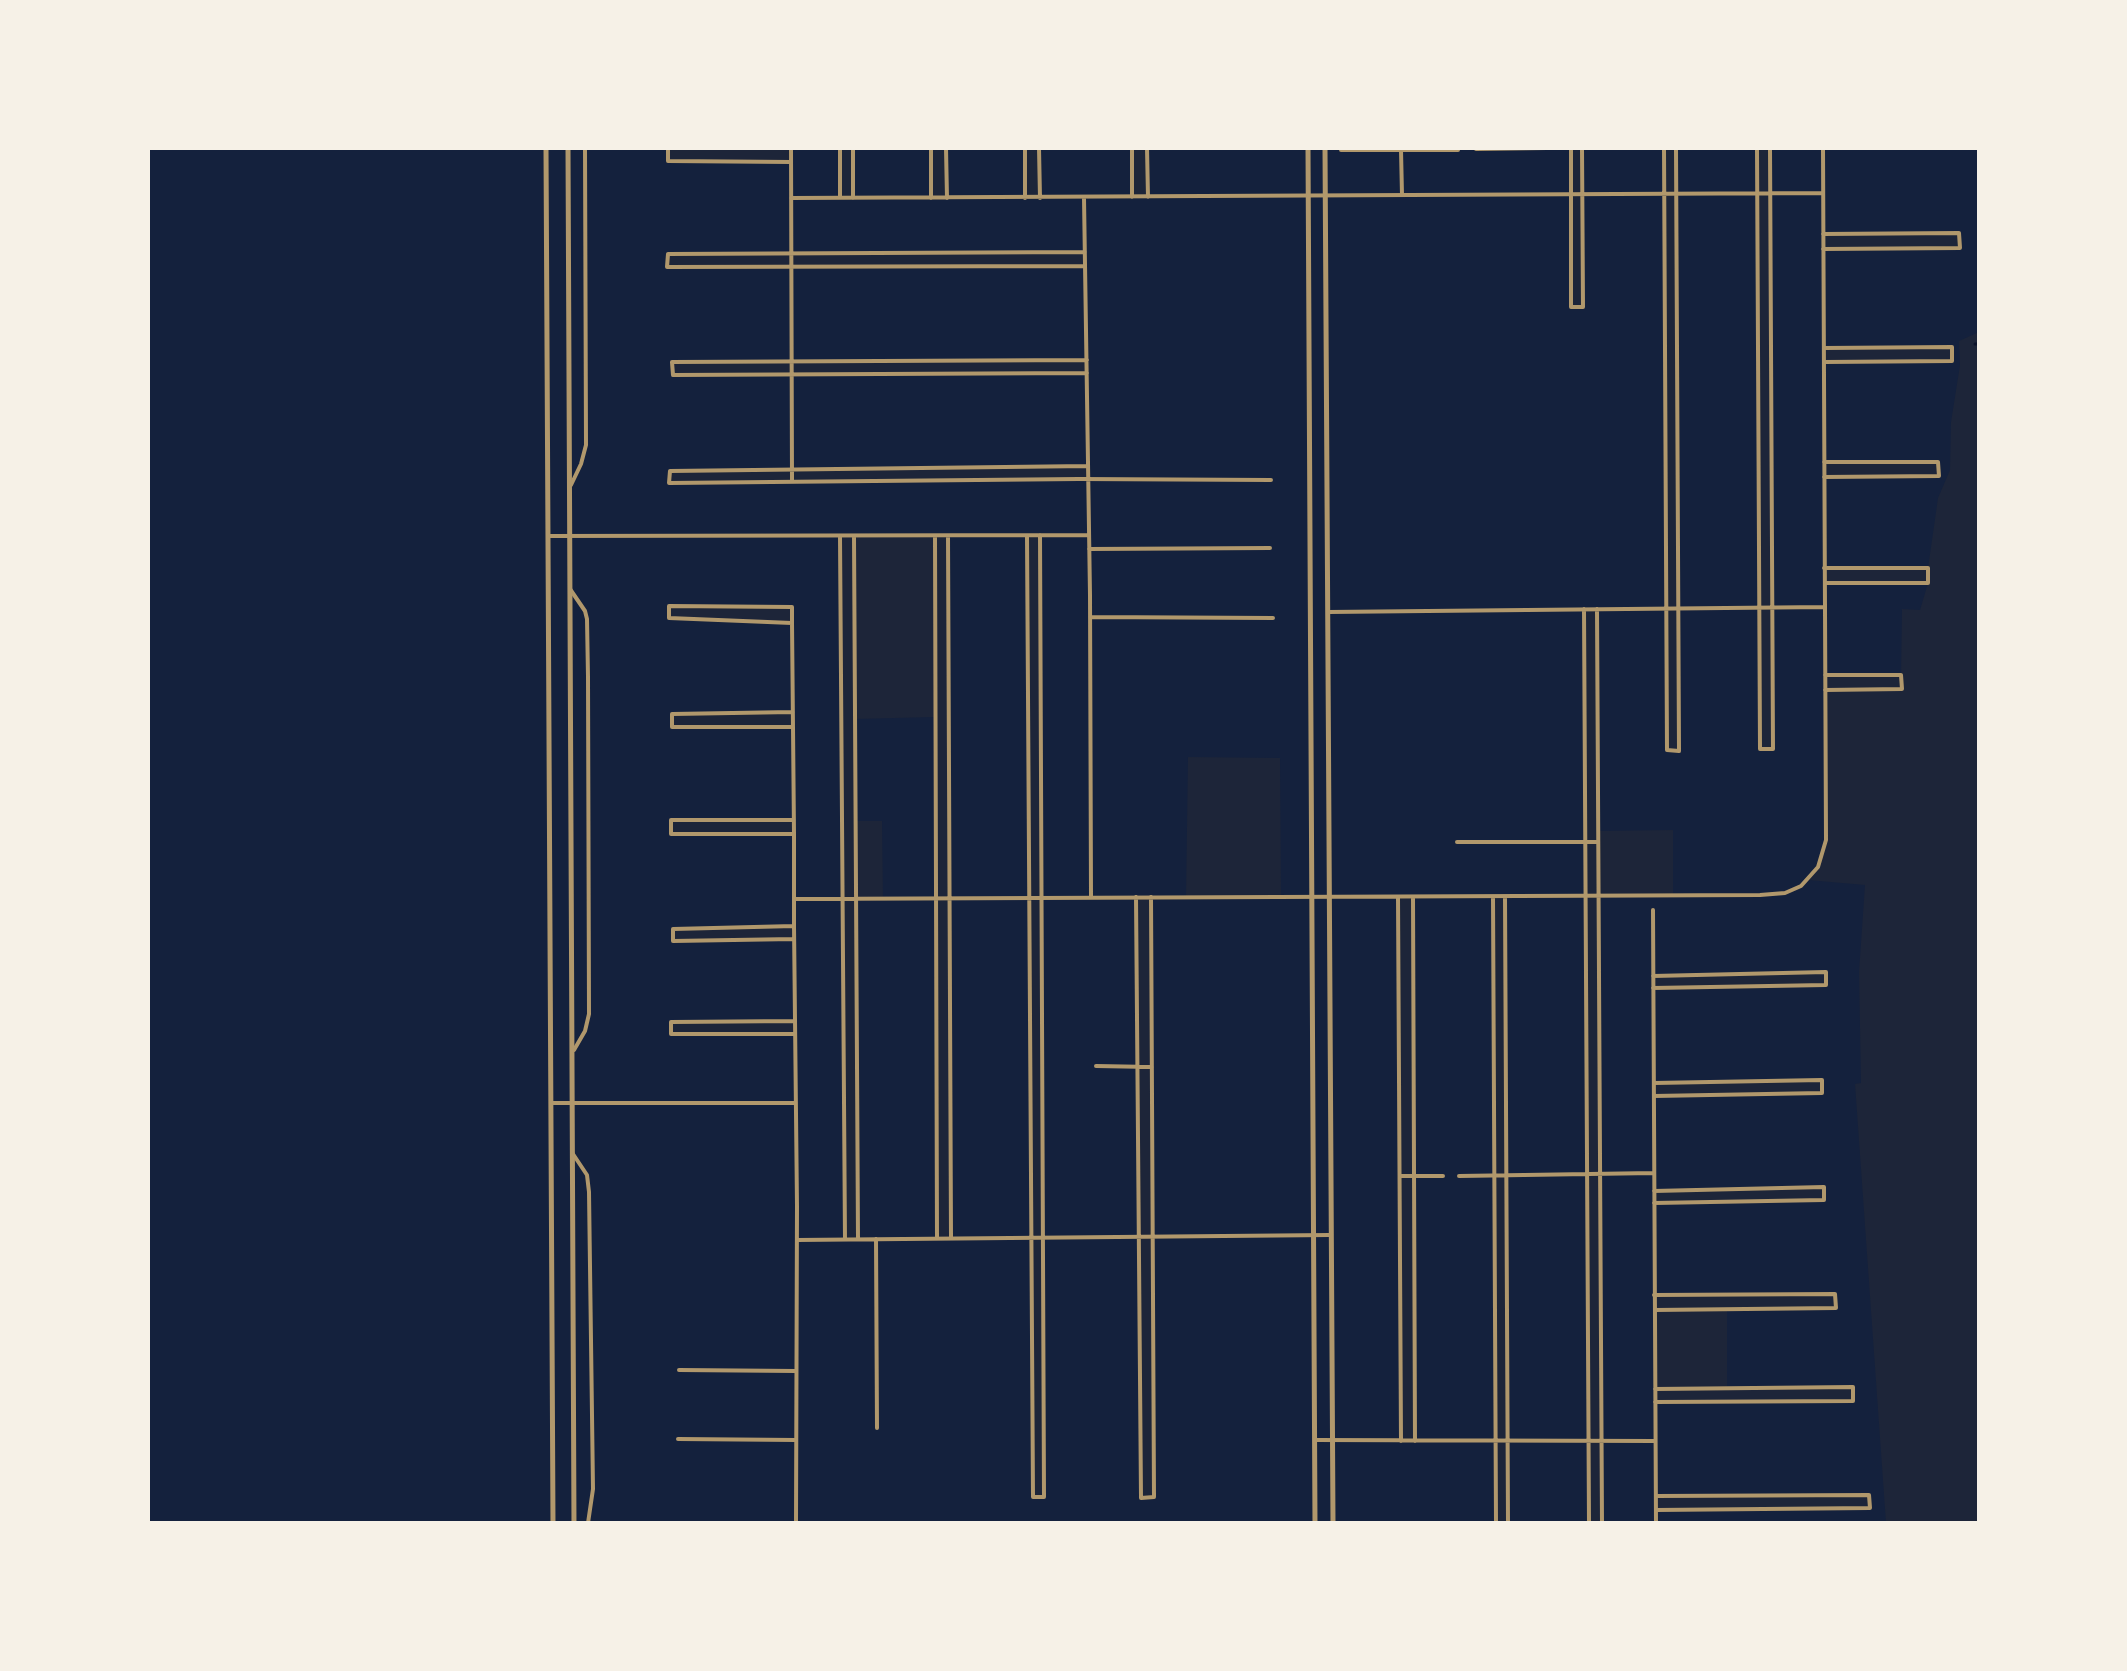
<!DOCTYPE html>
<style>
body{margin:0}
#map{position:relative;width:2127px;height:1671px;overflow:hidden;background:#14213d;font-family:Overpass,sans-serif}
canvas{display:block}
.frame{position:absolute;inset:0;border:150px solid #f6f1e7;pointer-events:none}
</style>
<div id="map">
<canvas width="2127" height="1671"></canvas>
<div class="frame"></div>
</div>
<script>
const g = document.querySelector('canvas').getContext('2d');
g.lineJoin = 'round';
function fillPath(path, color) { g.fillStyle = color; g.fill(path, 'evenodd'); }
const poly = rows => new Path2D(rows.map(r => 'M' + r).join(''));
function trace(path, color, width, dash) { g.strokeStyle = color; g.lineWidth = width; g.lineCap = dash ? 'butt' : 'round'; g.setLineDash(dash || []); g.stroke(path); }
const green = poly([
 [668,148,791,148,791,162,668,161],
 [840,148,853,148,853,198,840,198],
 [931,148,946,148,946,198,932,198],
 [1025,148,1039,148,1039,198,1025,198],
 [1132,148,1147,148,1148,197,1132,197],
 [1571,148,1582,148,1583,307,1571,307],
 [1664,148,1676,148,1679,751,1667,750],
 [1757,148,1770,148,1773,749,1760,749],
 [1959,233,1960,248,1823,249,1823,234],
 [1086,252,1086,266,667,267,668,254],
 [1979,332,1979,1523,1886,1523,1855,1084,1861,1083,1859,972,1865,885,1808,880,1813,874,1825,849,1825,675,1901,675,1902,609,1920,610,1928,583,1825,583,1824,568,1928,568,1938,498,1950,470,1951,422,1960,365,1959,341],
 [1952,347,1952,361,1824,362,1824,348],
 [1087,359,1087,373,673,375,672,362],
 [1824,462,1938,462,1939,476,1824,477],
 [1088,466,1088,479,669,483,670,471],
 [1040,535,1044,1497,1033,1497,1027,536],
 [948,536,950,1238,937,1238,935,717,855,719,856,821,882,821,883,899,856,899,858,1239,845,1239,840,537],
 [669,606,792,607,792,621,669,618],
 [1584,609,1597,609,1598,831,1673,830,1673,896,1599,896,1602,1523,1589,1523],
 [793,713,793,727,672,727,672,714],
 [1188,757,1280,758,1281,897,1186,897],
 [671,820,793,820,793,834,671,834],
 [1136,897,1151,897,1154,1497,1141,1498],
 [1398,897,1413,897,1415,1441,1401,1441],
 [1493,897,1505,897,1508,1523,1496,1523],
 [794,926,794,939,673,941,673,929],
 [1826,972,1826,985,1653,988,1653,976],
 [795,1021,795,1035,671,1034,671,1022],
 [1822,1080,1822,1093,1654,1096,1654,1083],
 [1824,1187,1824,1200,1654,1203,1654,1191],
 [1835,1294,1836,1308,1727,1309,1727,1388,1853,1387,1853,1401,1655,1402,1654,1295],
 [1869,1495,1870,1508,1656,1510,1656,1496]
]);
const stream = poly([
 [1975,344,1979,344]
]);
const minor = poly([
 [668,148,668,161,791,162],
 [791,148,792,482],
 [840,148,840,198],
 [853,148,853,198],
 [946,148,947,198],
 [1039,148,1040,198],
 [1132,148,1132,197],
 [1147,148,1148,197],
 [1571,148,1571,307,1583,307,1582,148],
 [1664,148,1667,750,1679,751,1676,148],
 [1757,148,1760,749,1773,749,1770,148],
 [1476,149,1547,148],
 [1341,150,1458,150],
 [1401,150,1402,195],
 [791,198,1823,193],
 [931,198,931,148],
 [1025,198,1025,148],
 [1084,198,1090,595,1091,897],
 [1823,234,1959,233,1960,248,1823,249],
 [1085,252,668,254,667,267,1085,266],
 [1824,348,1952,347,1952,361,1824,362],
 [1087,360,672,362,673,375,1087,373],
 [1824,462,1938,462,1939,476,1824,477],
 [1088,466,670,471,669,483,1079,479,1271,480],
 [571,485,581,464,586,445,585,148],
 [548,536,1089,535],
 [935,536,937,1238],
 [948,536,951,1238],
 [1027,536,1033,1497,1044,1497,1040,535],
 [840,537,845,1239],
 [854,537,858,1239],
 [1089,549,1270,548],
 [1824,568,1928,568,1928,583,1825,583],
 [570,589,585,611,587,619,588,677,589,1014,585,1031,574,1050],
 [1584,609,1589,1523],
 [1597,609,1602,1523],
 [1328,612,1825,607],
 [1090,617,1273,618],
 [792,623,669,618,669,606,792,607,792,623,793,727,794,834,794,926,797,1206,796,1523],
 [1825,675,1901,675,1902,689,1825,690],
 [792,727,672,727,672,714,793,712],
 [793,834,671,834,671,820,794,820],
 [1457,842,1598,842],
 [1136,897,1141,1498,1154,1497,1151,897],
 [1398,897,1401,1441],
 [1413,897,1415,1441],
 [1493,897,1496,1523],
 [1505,897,1508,1523],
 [794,899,1760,895,1785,893,1801,886,1818,867,1826,840,1823,148],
 [1653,910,1656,1523],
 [794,939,673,941,673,929,794,926],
 [1653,976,1826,972,1826,985,1653,988],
 [795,1021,671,1022,671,1034,795,1034],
 [1096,1066,1152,1067],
 [1654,1083,1822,1080,1822,1093,1654,1096],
 [553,1103,796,1103],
 [573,1154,587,1175,589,1192,593,1489,588,1523],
 [1400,1176,1443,1176],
 [1459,1176,1654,1173],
 [1654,1191,1824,1187,1824,1200,1654,1203],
 [876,1239,877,1428],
 [797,1240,1330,1235],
 [1654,1295,1835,1294,1836,1308,1655,1310],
 [679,1370,796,1371],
 [1655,1389,1853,1387,1853,1401,1655,1402],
 [678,1439,796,1440],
 [1315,1440,1655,1441],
 [1656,1496,1869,1495,1870,1508,1656,1510]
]);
const tertiary = poly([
 [546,148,553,1523],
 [568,148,574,1523],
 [1308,148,1315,1523],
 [1325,148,1333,1523]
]);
fillPath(green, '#1d2539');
trace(stream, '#0b132b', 3);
trace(minor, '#b1986c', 4);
trace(tertiary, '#b1986c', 5);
</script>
